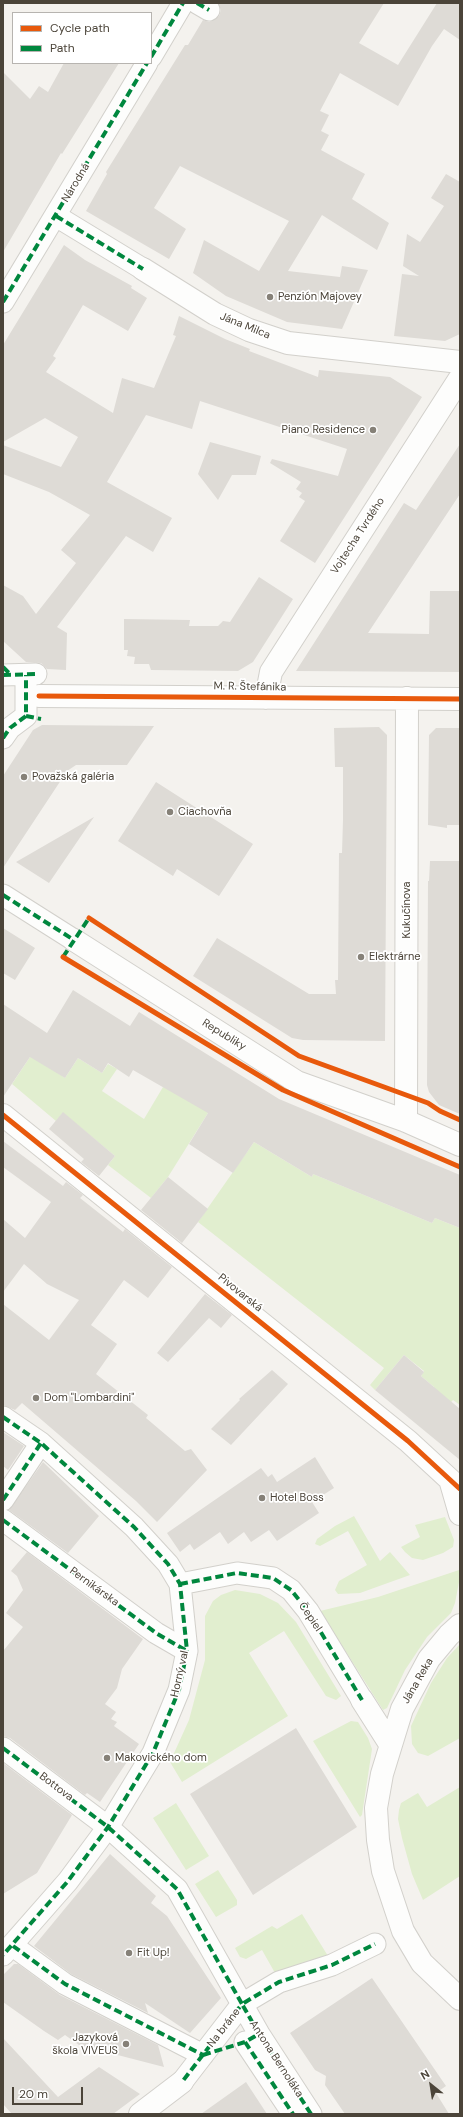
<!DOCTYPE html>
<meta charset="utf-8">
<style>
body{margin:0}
#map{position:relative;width:463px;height:2117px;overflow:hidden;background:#f4f2ee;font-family:"DM Sans",sans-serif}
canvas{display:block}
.frame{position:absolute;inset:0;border:4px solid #4b4439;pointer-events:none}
.legend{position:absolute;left:12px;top:12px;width:140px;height:52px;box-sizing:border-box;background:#fff;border:1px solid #b7b4b0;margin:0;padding:5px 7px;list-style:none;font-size:12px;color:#4b4439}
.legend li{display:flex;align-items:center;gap:8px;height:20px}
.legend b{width:20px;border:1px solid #b7b4b0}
.north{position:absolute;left:411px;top:2065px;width:40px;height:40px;-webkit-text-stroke:3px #fff;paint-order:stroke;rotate:330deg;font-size:11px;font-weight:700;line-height:16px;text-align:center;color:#4b4439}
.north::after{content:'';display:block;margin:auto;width:14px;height:18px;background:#4b4439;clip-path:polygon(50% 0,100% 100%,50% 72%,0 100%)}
.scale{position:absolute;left:12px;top:2087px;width:71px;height:18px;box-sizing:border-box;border:2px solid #4b4439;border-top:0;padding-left:5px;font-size:12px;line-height:14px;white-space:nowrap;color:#4b4439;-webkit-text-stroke:3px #fff;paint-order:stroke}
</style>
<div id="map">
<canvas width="463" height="2117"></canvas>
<div class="frame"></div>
<ul class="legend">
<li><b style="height:5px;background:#e8590c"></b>Cycle path</li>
<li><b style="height:5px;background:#00873e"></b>Path</li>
</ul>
<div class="north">N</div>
<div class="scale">20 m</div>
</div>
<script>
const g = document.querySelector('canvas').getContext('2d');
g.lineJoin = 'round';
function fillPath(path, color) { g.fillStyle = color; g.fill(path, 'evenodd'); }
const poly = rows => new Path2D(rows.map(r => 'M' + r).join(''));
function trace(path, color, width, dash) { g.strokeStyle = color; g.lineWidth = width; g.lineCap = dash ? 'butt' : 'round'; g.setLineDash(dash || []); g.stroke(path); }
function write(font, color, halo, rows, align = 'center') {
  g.font = font + ' "DM Sans",sans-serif'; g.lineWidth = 3.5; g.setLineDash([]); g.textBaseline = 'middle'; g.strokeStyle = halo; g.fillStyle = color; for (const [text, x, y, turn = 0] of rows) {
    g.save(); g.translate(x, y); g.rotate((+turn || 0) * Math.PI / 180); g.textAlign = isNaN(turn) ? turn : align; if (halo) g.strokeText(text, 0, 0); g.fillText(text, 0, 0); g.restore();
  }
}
const green = poly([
 [32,1054,65,1078,78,1058,102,1073,108,1064,117,1069,102,1091,144,1119,163,1087,213,1105,168,1177,151,1198,108,1165,115,1156,63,1113,56,1121,12,1084],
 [254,1142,312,1177,313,1174,432,1223,435,1218,460,1228,460,1405,453,1400,425,1430,430,1392,434,1387,421,1376,424,1371,404,1355,375,1390,370,1385,384,1368,198,1222],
 [354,1516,380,1561,390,1552,410,1575,360,1593,338,1594,335,1590,339,1581,367,1565,348,1531,320,1546,315,1544,317,1539,335,1526],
 [445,1517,454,1540,453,1547,443,1553,423,1560,412,1558,405,1552,401,1547,420,1537,415,1525],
 [459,1570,459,1582,455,1603,451,1613,427,1637,405,1670,387,1708,383,1710,320,1611,378,1597],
 [235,1590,260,1594,278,1603,296,1622,341,1696,336,1700,326,1696,284,1631,249,1653,288,1716,182,1782,170,1762,189,1720,205,1660,205,1616,213,1601,221,1595],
 [460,1644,460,1738,428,1756,418,1753,412,1744,411,1726,431,1683,447,1658],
 [351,1721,358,1722,368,1738,372,1749,362,1815,360,1817,313,1741],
 [460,1787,460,1876,423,1900,412,1874,402,1838,398,1819,399,1810,401,1803,418,1793,427,1807],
 [176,1803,209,1856,186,1870,153,1818],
 [218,1870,237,1900,237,1905,216,1917,195,1884],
 [302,1914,328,1956,275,1973,262,1950,246,1959,240,1957,235,1948,272,1926,277,1929]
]);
const building = poly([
 [218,3,384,3,359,43,398,65,437,3,460,3,460,40,444,29,432,46,398,106,340,73,320,111,329,115,321,131,329,135,321,150,365,174,352,199,389,223,377,250,322,215,288,271,340,277,342,266,368,270,342,329,287,322,226,296,193,273,204,240,259,271,289,221,180,166,154,208,186,229,169,259,86,211,107,174,106,172,185,45,188,45,203,20,209,22,219,16,221,10],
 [64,63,119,63,62,154,61,153,3,252,3,72,30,99,39,86,48,92],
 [446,174,460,182,460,334,445,341,394,336,402,274,419,276,403,266,407,234,420,242,444,206,431,198],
 [64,245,85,260,132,286,131,288,147,298,128,331,83,305,53,356,56,358,46,372,113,413,122,378,154,388,176,336,173,335,179,316,225,339,250,349,249,351,318,377,319,370,390,377,422,397,315,563,280,541,305,501,299,497,302,493,296,489,301,482,270,463,272,459,338,476,347,449,200,401,192,429,146,415,107,482,172,518,153,552,126,536,57,627,67,633,66,670,47,669,41,663,26,662,3,641,3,585,23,596,36,614,76,563,61,550,90,515,49,492,3,474,3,445,61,467,78,437,45,418,3,442,3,345],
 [210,442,261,456,256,475,232,475,218,500,198,474],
 [460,444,460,494,368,633,429,634,430,591,460,591,460,672,296,671,404,503,416,510],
 [259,577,293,599,253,662,238,671,151,670,149,664,134,664,135,657,127,656,128,650,124,650,124,619,190,620,189,626,218,626,223,621,230,622],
 [42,725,154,726,127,765,76,765,67,771,3,868,3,776,33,730],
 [379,727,387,735,385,1041,303,1040,292,1038,193,976,217,938,309,994,336,994,335,980,338,980,339,853,342,853,343,820,343,767,335,767,334,728],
 [436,728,460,728,460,825,447,825,447,828,428,825,429,735],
 [156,782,253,844,219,896,177,869,173,876,118,841],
 [94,817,49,883,16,862],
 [430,861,460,861,460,1114,439,1105,429,1092,427,1085,428,881,429,881],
 [3,928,35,948,15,980,3,973],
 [73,990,130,1026,139,1012,279,1099,460,1175,460,1228,435,1218,432,1223,313,1174,312,1177,254,1142,233,1173,189,1144,208,1113,133,1070,129,1077,108,1063,102,1073,78,1058,65,1078,30,1057,3,1097,3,1004,47,1033],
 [63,1112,115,1156,99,1176,81,1162,84,1159,49,1129],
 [3,1141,63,1186,66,1182,83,1195,80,1198,123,1232,125,1229,172,1267,148,1298,124,1280,91,1325,117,1344,96,1374,148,1415,146,1418,185,1451,191,1449,207,1470,157,1522,136,1501,22,1403,15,1410,3,1405,3,1304,49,1340,79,1300,47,1284,24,1264,3,1292,3,1219,25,1238,51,1202,3,1167],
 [168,1177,208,1209,182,1243,141,1210],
 [205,1294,232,1315,221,1328,209,1318,168,1362,157,1353],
 [404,1355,424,1372,421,1376,460,1409,460,1460,375,1390],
 [272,1370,288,1384,231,1445,211,1429,240,1400,239,1399],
 [3,1432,24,1446,8,1470,3,1466],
 [315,1457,334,1488,312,1502,319,1513,277,1541,269,1530,251,1542,244,1532,228,1544,220,1532,194,1550,190,1544,180,1552,167,1533,261,1468,268,1477,272,1474,277,1482],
 [43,1462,99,1516,68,1553,9,1510],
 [27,1552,143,1639,122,1669,117,1688,105,1704,116,1712,111,1719,117,1722,114,1726,139,1744,100,1802,87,1793,85,1795,10,1738,3,1736,3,1651,23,1627,6,1613,23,1590,17,1576,11,1571],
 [296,1728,357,1827,253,1895,190,1794],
 [3,1763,72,1815,37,1873,3,1894],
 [110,1854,156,1896,151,1903,167,1916,221,1998,190,2033,145,2003,148,2013,71,1974,34,1946],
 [14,1964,18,1964,60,1995,158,2045,164,2067,79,2045,65,2035,58,2040,44,2031,3,2002,3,1975],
 [372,1978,446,2086,436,2093,449,2114,345,2114,325,2085,326,2076,315,2070,290,2033],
 [3,2038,58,2097,99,2067,140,2094,113,2114,12,2114,3,2104],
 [246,2082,267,2114,201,2114]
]);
const pedestrian = poly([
 [197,3,209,10],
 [151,57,183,3],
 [56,216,143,269],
 [3,302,147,63],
 [3,675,36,674],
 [3,738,10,728,26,716,26,675],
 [3,895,74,940],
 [3,1417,41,1443,134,1527,168,1564,180,1584,187,1651,179,1690,153,1753,108,1827,68,1881,3,1955],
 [3,1500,41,1443],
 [3,1520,156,1633,187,1651],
 [180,1584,237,1573,273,1578,291,1590,308,1611,362,1700],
 [3,1748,108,1827,177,1889,242,2004,182,2082],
 [13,1946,65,1984,203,2055],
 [245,2042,293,2114],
 [311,2114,259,2034,242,2004,279,1982,332,1965,375,1944]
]);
const minor = poly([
 [143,269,215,314,249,330,288,343,460,362],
 [39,696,460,699],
 [266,698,271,672,460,378],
 [74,940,297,1082,406,1121,460,1145],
 [3,1115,408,1441,460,1489],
 [406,1121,407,698],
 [451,1483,460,1514],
 [460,1625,449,1635,429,1659,402,1709,382,1774,376,1808,378,1840,383,1871,403,1931,422,1963,460,1999],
 [362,1700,390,1744],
 [140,2114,182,2082]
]);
const quiet = poly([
 [197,3,209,10],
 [151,57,183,3],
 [56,216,143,269],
 [3,302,147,63],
 [3,667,11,675],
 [3,675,36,674],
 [26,716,41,719],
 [3,738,10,728,26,716,26,675],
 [3,895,74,940],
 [63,957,89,918],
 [3,1417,41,1443,134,1527,168,1564,180,1584,187,1651,179,1690,153,1753,108,1827,68,1881,3,1955],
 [3,1500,41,1443],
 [3,1520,156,1633,187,1651],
 [180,1584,237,1573,273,1578,291,1590,308,1611,362,1700],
 [3,1748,108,1827,177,1889,242,2004,182,2082],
 [13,1946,65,1984,203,2055],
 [245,2042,293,2114],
 [203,2055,245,2042,259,2034],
 [311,2114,259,2034,242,2004,279,1982,332,1965,375,1944]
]);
const cycleway = poly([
 [39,696,460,699],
 [89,918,299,1056,428,1103,440,1111,460,1120],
 [63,957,283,1090,460,1167],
 [3,1115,408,1441,460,1489]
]);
const markers = [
 [270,297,4,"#868178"],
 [373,430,4,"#868178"],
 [24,777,4,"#868178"],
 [170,812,4,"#868178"],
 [361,957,4,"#868178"],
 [36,1398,4,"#868178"],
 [262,1498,4,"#868178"],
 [107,1758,4,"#868178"],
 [129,1953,4,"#868178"],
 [126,2044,4,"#868178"]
];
const streetNames = [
 ["Národná",76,183,-59],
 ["Jána Milca",245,326,22],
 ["Vojtecha Tvrdého",358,536,-57],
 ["M. R. Štefánika",250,687,1],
 ["Kukučínova",407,910,-90],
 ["Republiky",224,1035,32],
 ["Pivovarská",240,1293,39],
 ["Pernikárska",94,1587,36],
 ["Čepiel",310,1617,56],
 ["Horný val",180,1674,-77],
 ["Jána Reka",418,1681,-60],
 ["Bottova",56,1787,37],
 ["Na bráne",224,2028,-52],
 ["Antona Bernoláka",276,2059,57]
];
const poiNames = [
 ["Penzión Majovey",278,297],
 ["Piano Residence",365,430,"right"],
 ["Považská galéria",32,777],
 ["Ciachovňa",178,812],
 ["Elektrárne",369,957],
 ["Dom \"Lombardini\"",44,1398],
 ["Hotel Boss",270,1498],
 ["Makovického dom",115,1758],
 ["Fit Up!",137,1953],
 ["Jazyková",118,2038,"right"],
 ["škola VIVEUS",118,2051,"right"]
];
fillPath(green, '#e1eecf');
fillPath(building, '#dedbd6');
trace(pedestrian, '#d2d0cb', 23);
trace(minor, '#d2d0cb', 24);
trace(pedestrian, '#fdfdfc', 21);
trace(minor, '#fdfdfc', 22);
trace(quiet, '#00873e', 4, [8, 4]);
trace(cycleway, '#e8590c', 5);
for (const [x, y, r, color] of markers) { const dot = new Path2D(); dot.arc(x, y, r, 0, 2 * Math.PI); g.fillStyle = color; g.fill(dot); trace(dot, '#fff', 1.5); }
write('11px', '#4b4439', '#fff', streetNames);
write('11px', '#4b4439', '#fff', poiNames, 'left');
</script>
